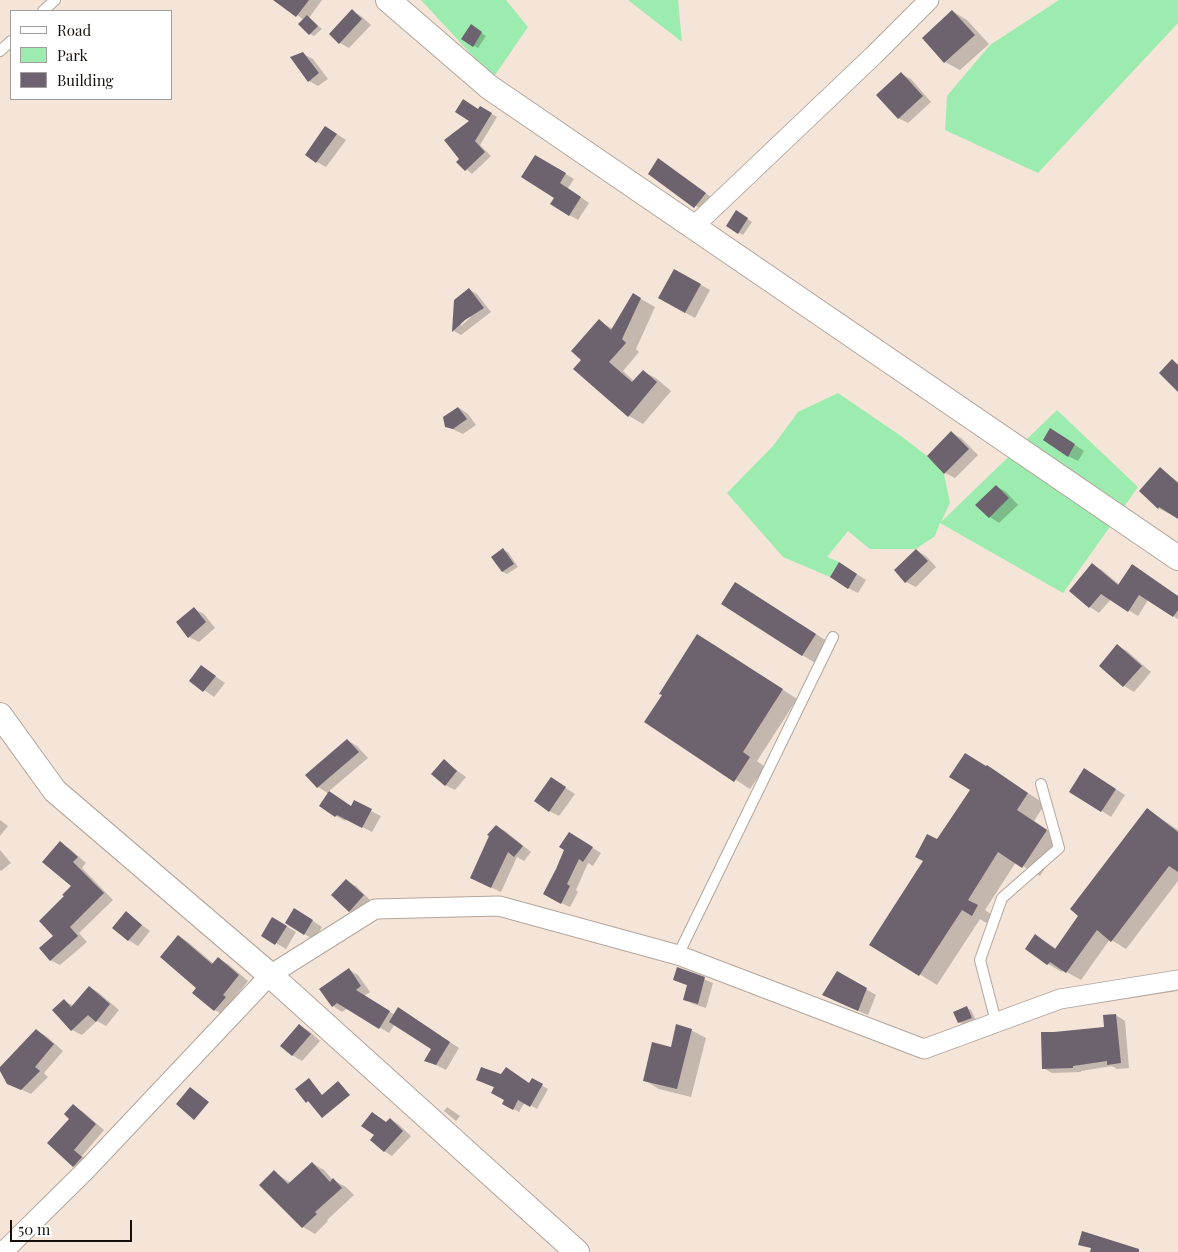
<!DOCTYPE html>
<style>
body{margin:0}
#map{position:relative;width:1178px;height:1252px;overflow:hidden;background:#f5e5d9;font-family:"Playfair Display",serif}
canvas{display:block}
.legend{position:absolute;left:10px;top:10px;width:162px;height:90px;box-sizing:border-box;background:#fff;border:1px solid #a19f9e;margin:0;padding:6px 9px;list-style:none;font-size:15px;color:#15100c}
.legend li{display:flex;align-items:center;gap:10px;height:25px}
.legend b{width:25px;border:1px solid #a19f9e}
.scale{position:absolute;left:10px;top:1220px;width:122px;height:22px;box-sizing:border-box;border:2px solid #15100c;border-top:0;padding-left:6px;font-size:15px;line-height:18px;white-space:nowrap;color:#15100c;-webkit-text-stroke:4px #fff;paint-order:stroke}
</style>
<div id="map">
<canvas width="1178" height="1252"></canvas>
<ul class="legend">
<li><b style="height:6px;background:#fff"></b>Road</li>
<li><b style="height:14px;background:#9becae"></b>Park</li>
<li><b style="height:14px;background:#6d636f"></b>Building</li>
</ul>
<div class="scale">50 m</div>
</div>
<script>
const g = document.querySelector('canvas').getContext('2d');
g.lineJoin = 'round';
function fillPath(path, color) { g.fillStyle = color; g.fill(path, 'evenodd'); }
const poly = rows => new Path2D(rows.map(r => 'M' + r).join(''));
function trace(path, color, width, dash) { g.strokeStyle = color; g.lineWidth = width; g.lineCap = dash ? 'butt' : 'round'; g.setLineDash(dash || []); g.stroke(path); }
const green = poly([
 [421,0,506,0,528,27,493,78],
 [628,0,678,0,682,42],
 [1059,0,1178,0,1178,23,1038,173,945,130,947,96,990,45],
 [838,393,901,436,927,456,944,474,950,503,941,522,1057,410,1138,487,1063,593,940,523,935,536,916,549,870,549,848,531,827,557,839,562,830,577,783,557,727,493,773,446,798,412]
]);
const shadow = poly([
 [276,0,322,0,309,18,322,29,314,36,310,34,304,20],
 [352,11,361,16,371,25,349,48,340,43],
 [952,11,967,20,989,44,960,70,945,62],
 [471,26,486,36,478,48,463,39],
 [303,54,313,59,328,79,318,86,309,81],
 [901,74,911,79,931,102,908,123,898,118],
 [481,107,497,117,480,145,491,156,472,174,458,162,461,159,471,121],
 [326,127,346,140,326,167,317,162],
 [536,156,574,179,568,188,589,203,578,220,569,215,556,198],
 [659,160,714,199,705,212,649,173],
 [737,212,752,222,743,235,728,226],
 [675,270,710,290,695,318,659,298],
 [470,290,477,294,491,312,461,335,454,331,455,301],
 [469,315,471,317,461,326,461,322],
 [634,295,655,307,636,349,639,352,623,371,634,381,643,371,657,379,671,391,643,424,629,416,583,359,599,321,613,329],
 [459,408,468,414,476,425,463,434,446,426],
 [952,433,961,438,978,455,955,478,945,473],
 [1060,435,1084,451,1078,461,1068,456],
 [1161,469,1178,482,1178,518,1158,508],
 [996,486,1006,492,1018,505,999,523,990,517],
 [503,550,508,552,518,567,507,574,503,572],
 [916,550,926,556,936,567,916,587,906,582],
 [1093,565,1102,570,1120,585,1178,596,1178,619,1148,600,1138,616,1111,599,1099,613,1090,607,1070,590],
 [849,569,866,580,858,593,848,588],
 [736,583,830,643,817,664,802,655],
 [194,609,204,614,215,628,199,642,189,637],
 [713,644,797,699,757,761,765,767,750,789,646,722],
 [1118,646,1127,651,1151,672,1134,692,1124,686,1100,666],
 [201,666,225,683,214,697,190,680],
 [347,740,357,746,368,758,328,792,352,807,371,811,381,816,372,832,347,819,345,821,336,816,329,794,318,787],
 [444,761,466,777,455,790,445,785],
 [987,767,1045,804,1034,821,1063,840,1040,876,1016,862,985,910,994,916,990,925,980,919,937,985,871,944,937,841],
 [1094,775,1125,795,1111,817,1071,791],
 [561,785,575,794,559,816,549,811],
 [1148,810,1178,830,1178,881,1126,949,1110,939,1081,980,1063,970,1062,972,1048,964,1036,936,1057,949],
 [0,820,8,826,0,836],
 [496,826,505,831,531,852,524,861,517,857,501,892,471,878],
 [578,839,601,853,593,866,588,863,576,890,578,892,570,907,553,899],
 [60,843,70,849,86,863,82,868,113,900,79,933,87,942,60,965,50,960,65,896,73,886],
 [0,850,11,863,1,871,0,870],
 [346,881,356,886,372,902,359,916,349,911],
 [126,913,150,931,138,946,128,940],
 [304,915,322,927,314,940,287,923],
 [273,918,296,932,286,949,262,935],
 [179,936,188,942,214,964,218,959,228,964,248,981,232,1001,235,1004,225,1016,215,1010,194,992,198,988],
 [678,968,713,983,706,1008,693,1004,685,1000,688,986,674,980],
 [349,970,358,975,370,992,364,996,395,1015,408,1014,459,1048,446,1070,426,1060,433,1048,395,1024,389,1033,348,1008,342,1012,333,1006],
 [837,973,876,995,868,1015,833,1000],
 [90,987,99,993,119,1010,106,1026,97,1021,82,1035,72,1030,64,1001,74,1006],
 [967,1008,971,1010,976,1020,964,1025,959,1022],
 [1116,1015,1125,1021,1129,1068,1117,1069,1112,1066,1081,1071,1081,1072,1052,1073,1043,1068,1054,1034,1105,1028,1104,1016],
 [299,1026,309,1031,320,1041,302,1061,292,1055],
 [691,1030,706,1038,691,1097,659,1089,644,1080,671,1048],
 [37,1031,46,1036,63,1051,44,1073,48,1077,31,1094,8,1083],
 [501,1076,530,1085,533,1080,548,1089,537,1109,525,1102,519,1112,503,1103,505,1099,495,1088,478,1080],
 [73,1106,82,1111,104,1130,82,1156,90,1162,82,1171,73,1166,71,1119],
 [447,1107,460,1116,456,1121,444,1111],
 [390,1119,398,1124,411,1136,392,1156,384,1151,387,1123],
 [312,1163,324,1170,333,1180,346,1187,354,1195,327,1220,328,1221,315,1234,303,1227,274,1172,291,1183]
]);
const building = poly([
 [273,0,309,0,296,17],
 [352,9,362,19,339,44,329,34],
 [952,10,975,35,944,63,922,38],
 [307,15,318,26,309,35,298,24],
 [471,24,482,32,473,47,461,39],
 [303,52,319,73,308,82,290,57],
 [901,72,923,96,898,119,876,95],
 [463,99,478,109,480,106,492,113,475,141,485,152,465,171,456,162,459,159,444,140,469,121,455,112],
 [325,126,337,134,316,163,305,155],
 [535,155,566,173,560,183,581,197,569,216,550,204,554,198,521,177],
 [658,158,706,193,694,208,648,174],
 [736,210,748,218,738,234,726,226],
 [674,269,701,284,685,313,658,298],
 [469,288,484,308,465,320,452,332,454,300],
 [633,293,641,298,622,339,626,343,609,362,632,382,643,370,657,382,628,417,573,369,581,360,571,351,599,319,611,330],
 [1172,359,1178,365,1178,392,1159,373],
 [458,407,467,419,453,429,445,427,443,417],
 [1050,428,1075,444,1068,457,1043,440],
 [951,431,969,449,944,474,927,456],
 [1160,467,1178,483,1178,519,1159,507,1158,509,1139,491],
 [996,485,1009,498,989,518,975,505],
 [503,548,514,564,502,572,491,557],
 [916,549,928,561,905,583,894,570],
 [839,562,857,574,848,589,830,577],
 [1092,563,1118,585,1132,564,1178,596,1178,610,1173,617,1139,595,1128,612,1101,594,1089,608,1069,591],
 [735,582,816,634,802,656,721,604],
 [194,607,206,622,188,638,176,622],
 [697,634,783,689,743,752,750,757,734,782,644,722,662,695,659,694],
 [1117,644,1142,666,1123,687,1099,666],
 [201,665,216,676,203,692,189,681],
 [347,739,359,752,317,788,305,775],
 [965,753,986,766,987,765,1028,793,1017,810,1047,830,1022,868,998,852,968,900,978,905,972,916,962,910,919,976,869,945,923,861,915,857,927,834,937,839,970,790,949,777],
 [444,759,457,771,445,786,431,774],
 [1084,768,1116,789,1101,812,1069,792],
 [551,777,566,787,549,812,534,801],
 [329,791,351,806,354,800,372,809,362,828,337,815,335,817,319,806],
 [1147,808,1178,832,1178,872,1169,866,1111,942,1097,930,1066,973,1050,962,1047,965,1025,949,1035,934,1055,949,1078,916,1070,909],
 [496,825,523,846,514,857,508,852,491,888,470,878,489,836,487,835],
 [569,832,593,847,583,862,579,859,567,884,570,886,561,904,543,894,556,869,564,850,559,847],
 [60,841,78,857,73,862,104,893,70,927,78,936,50,961,39,948,53,936,39,921,64,896,62,895,71,886,42,862],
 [346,879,364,895,349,912,331,895],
 [294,908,313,920,304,935,285,923],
 [126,911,142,925,128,941,112,928],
 [272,917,287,926,275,945,261,936],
 [178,935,212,964,218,957,239,975,223,995,226,997,214,1011,192,993,196,988,160,957],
 [677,967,705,977,698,1004,683,1000,687,985,673,980],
 [349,968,361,986,356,990,390,1011,379,1029,337,1003,332,1007,319,989],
 [837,971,867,988,858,1011,822,995],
 [89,986,110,1004,96,1022,88,1015,71,1031,52,1010,64,999,71,1007],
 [967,1006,972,1018,958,1023,953,1012],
 [398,1007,450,1042,436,1065,424,1061,431,1049,389,1022],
 [1116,1014,1121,1063,1107,1065,1107,1061,1073,1066,1073,1068,1042,1069,1041,1032,1054,1032,1104,1027,1103,1015],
 [299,1024,311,1034,292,1056,280,1046],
 [676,1024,692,1029,677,1089,643,1081,652,1042,671,1047],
 [36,1029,54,1044,35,1067,40,1071,21,1090,7,1084,0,1071,0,1067],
 [481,1067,501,1074,506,1067,529,1083,532,1078,543,1084,530,1107,518,1100,513,1110,502,1104,504,1100,491,1093,494,1087,476,1080],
 [309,1078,322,1095,338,1081,350,1095,322,1118,308,1101,306,1103,295,1089],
 [190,1087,209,1102,194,1120,176,1104],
 [73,1104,96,1124,74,1150,82,1157,73,1167,47,1143,69,1119,64,1114],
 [372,1112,386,1122,390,1118,403,1131,384,1152,370,1140,374,1135,361,1126],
 [312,1162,330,1182,333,1178,342,1188,315,1212,317,1214,302,1228,259,1185,274,1170,288,1184],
 [1082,1231,1139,1249,1139,1252,1090,1252,1091,1248,1078,1245]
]);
const service = poly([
 [43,11,55,0],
 [0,51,11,41],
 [678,955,833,637],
 [996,1022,980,960,1002,898,1059,848,1041,784]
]);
const minor = poly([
 [693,227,874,55,929,0],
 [3,1252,86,1170,270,975,375,909,499,906,678,955,924,1049,1060,999,1178,980]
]);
const tertiary = poly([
 [388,0,489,87,1178,558],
 [0,715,55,791,270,975,577,1252]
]);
fillPath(green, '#9becae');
fillPath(shadow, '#0003');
fillPath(building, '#6d636f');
trace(service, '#b3a59a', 12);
trace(minor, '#b3a59a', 21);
trace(tertiary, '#b3a59a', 26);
trace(service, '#fff', 10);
trace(minor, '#fff', 19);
trace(tertiary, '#fff', 24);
</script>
